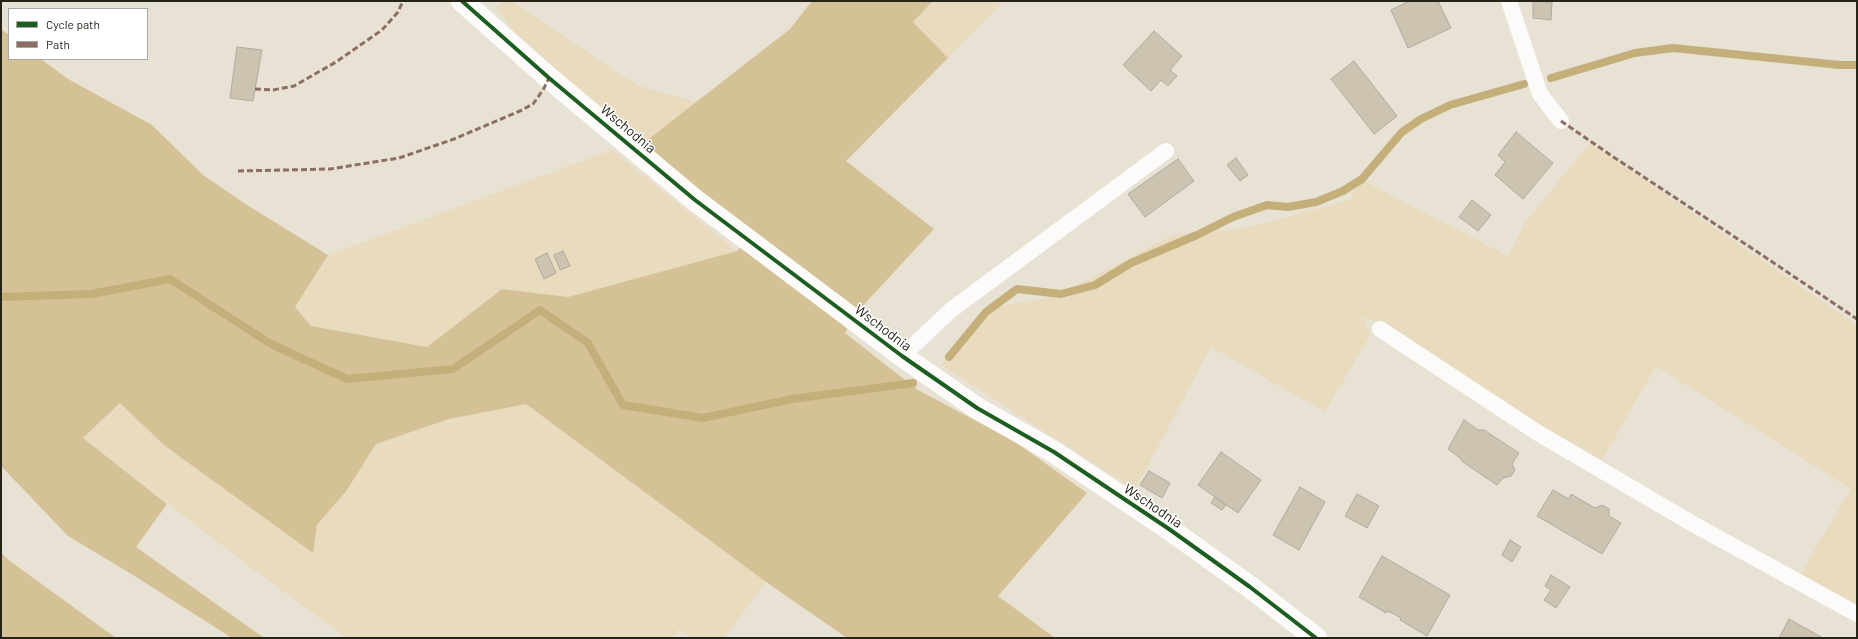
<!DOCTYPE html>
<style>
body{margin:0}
#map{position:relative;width:1858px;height:639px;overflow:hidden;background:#e8e2d5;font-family:Barlow,sans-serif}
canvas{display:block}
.frame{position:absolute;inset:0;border:2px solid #262319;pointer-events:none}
.legend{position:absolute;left:8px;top:8px;width:140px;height:52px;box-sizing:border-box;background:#fff;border:1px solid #a8a7a3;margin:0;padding:5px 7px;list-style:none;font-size:12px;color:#262319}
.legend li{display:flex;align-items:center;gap:8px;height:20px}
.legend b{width:20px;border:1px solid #a8a7a3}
</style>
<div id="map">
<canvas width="1858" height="639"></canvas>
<div class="frame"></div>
<ul class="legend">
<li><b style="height:5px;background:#1b5e20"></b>Cycle path</li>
<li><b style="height:5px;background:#8d6e63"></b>Path</li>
</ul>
</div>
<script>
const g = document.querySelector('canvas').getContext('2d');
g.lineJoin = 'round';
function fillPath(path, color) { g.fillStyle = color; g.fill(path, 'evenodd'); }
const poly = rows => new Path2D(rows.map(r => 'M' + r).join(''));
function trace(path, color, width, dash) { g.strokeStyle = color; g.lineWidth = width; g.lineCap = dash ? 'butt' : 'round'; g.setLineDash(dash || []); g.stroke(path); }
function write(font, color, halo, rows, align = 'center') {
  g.font = font + ' Barlow,sans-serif'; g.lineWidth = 3; g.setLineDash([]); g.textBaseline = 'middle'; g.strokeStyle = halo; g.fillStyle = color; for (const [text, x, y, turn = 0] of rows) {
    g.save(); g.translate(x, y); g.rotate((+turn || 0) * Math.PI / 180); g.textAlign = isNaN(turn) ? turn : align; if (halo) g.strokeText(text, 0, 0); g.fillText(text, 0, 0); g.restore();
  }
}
const green = poly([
 [502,1,512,1,636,85,698,102,641,145,511,29,496,7],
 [933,1,1004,1,948,58,913,22],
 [1590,143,1857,325,1857,607,1800,574,1851,489,1656,366,1602,460,1538,423,1382,323,1362,317,1370,335,1325,412,1211,347,1135,490,941,365,990,308,1057,296,1173,235,1246,228,1350,200,1362,180,1508,256,1526,221],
 [612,150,737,251,568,297,502,289,427,347,311,326,295,307,328,255],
 [121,403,165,446,313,552,317,525,347,490,376,444,449,419,526,403,766,582,724,638,692,638,679,629,672,638,347,638,250,567,83,438]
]);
const forest = poly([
 [812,1,933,1,913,22,948,58,846,161,934,229,856,313,845,333,918,390,1014,441,1087,493,998,596,1055,638,847,638,766,582,526,404,449,419,376,444,347,490,317,525,313,553,165,446,120,403,83,438,167,504,136,547,264,638,232,638,133,575,68,536,1,466,1,29,9,35,9,59,41,59,68,79,152,125,203,175,247,205,328,255,295,307,311,326,427,347,502,289,568,297,737,251,753,233,641,145,790,29],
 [1,553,10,561,116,638,1,638]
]);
const stream = poly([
 [1551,78,1635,53,1673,48,1840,65,1857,65],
 [1,297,91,294,170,279,271,344,347,379,453,369,540,310,588,343,623,405,703,418,792,399,913,383],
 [949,357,986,312,1017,289,1061,294,1095,285,1131,263,1197,235,1233,217,1267,205,1288,207,1316,202,1343,191,1362,179,1402,132,1421,119,1450,105,1524,84]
]);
const building = poly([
 [1409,1,1438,1,1451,28,1408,48,1391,10,1409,1],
 [1533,1,1552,2,1551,20,1533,18,1533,1],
 [1154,31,1182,56,1170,70,1177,76,1168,86,1161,80,1151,91,1123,65,1154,31],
 [237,47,262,50,253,101,230,98,237,47],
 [1354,61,1397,116,1374,134,1331,79,1354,61],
 [1516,132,1553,163,1523,199,1495,175,1505,162,1498,155,1516,132],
 [1236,158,1248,175,1240,181,1227,165,1236,158],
 [1178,159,1194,181,1145,217,1128,194,1178,159],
 [1472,200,1491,215,1478,231,1459,217,1472,200],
 [563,251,570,266,560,270,554,255,563,251],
 [547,253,556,273,544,279,535,259,547,253],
 [1464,420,1478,430,1484,430,1519,453,1512,464,1515,470,1511,476,1503,478,1497,485,1463,462,1460,458,1448,449,1464,420],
 [1221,452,1261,480,1238,513,1198,485,1221,452],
 [1149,471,1170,483,1162,498,1140,485,1149,471],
 [1300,487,1325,502,1299,550,1273,535,1300,487],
 [1553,490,1569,499,1571,494,1595,508,1602,505,1609,509,1609,516,1621,523,1602,554,1537,516,1553,490],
 [1357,494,1379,506,1367,528,1345,516,1357,494],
 [1215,497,1226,505,1222,510,1211,503,1215,497],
 [1510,540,1521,547,1512,562,1502,555,1510,540],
 [1382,556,1450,595,1427,636,1400,620,1401,618,1394,614,1387,611,1386,613,1359,597,1382,556],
 [1551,575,1570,587,1556,608,1544,600,1551,590,1545,586,1551,575],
 [1789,619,1823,638,1779,638,1789,619]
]);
const lane = poly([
 [1509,1,1540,94,1561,121],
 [1380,329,1538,433,1693,524,1857,614],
 [902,356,951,310,1166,151]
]);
const street = poly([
 [462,1,549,78,695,200,902,356,977,408,1054,452,1169,529,1250,587,1316,638]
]);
const quiet = poly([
 [255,89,273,90,294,86,336,62,382,30,398,12,403,1],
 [1561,121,1612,156,1762,255,1857,319],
 [238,171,330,169,399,158,454,139,520,111,533,104,543,90,549,78]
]);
const cycleway = poly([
 [462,1,549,78,695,200,902,356,977,408,1054,452,1169,529,1250,587,1316,638]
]);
const streetNames = [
 ["Wschodnia",628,129,40],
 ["Wschodnia",883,328,37],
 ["Wschodnia",1153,506,34]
];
fillPath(green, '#e8dbbe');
fillPath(forest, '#d4c296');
trace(stream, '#c4af7a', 8);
fillPath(building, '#ccc4b1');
trace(building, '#afaaa0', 1);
trace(lane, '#fcfbf9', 16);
trace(street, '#fcfbf9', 22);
trace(quiet, '#8d6e63', 3, [6, 3]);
trace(cycleway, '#1b5e20', 4);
write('14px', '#262319', '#fff', streetNames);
</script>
